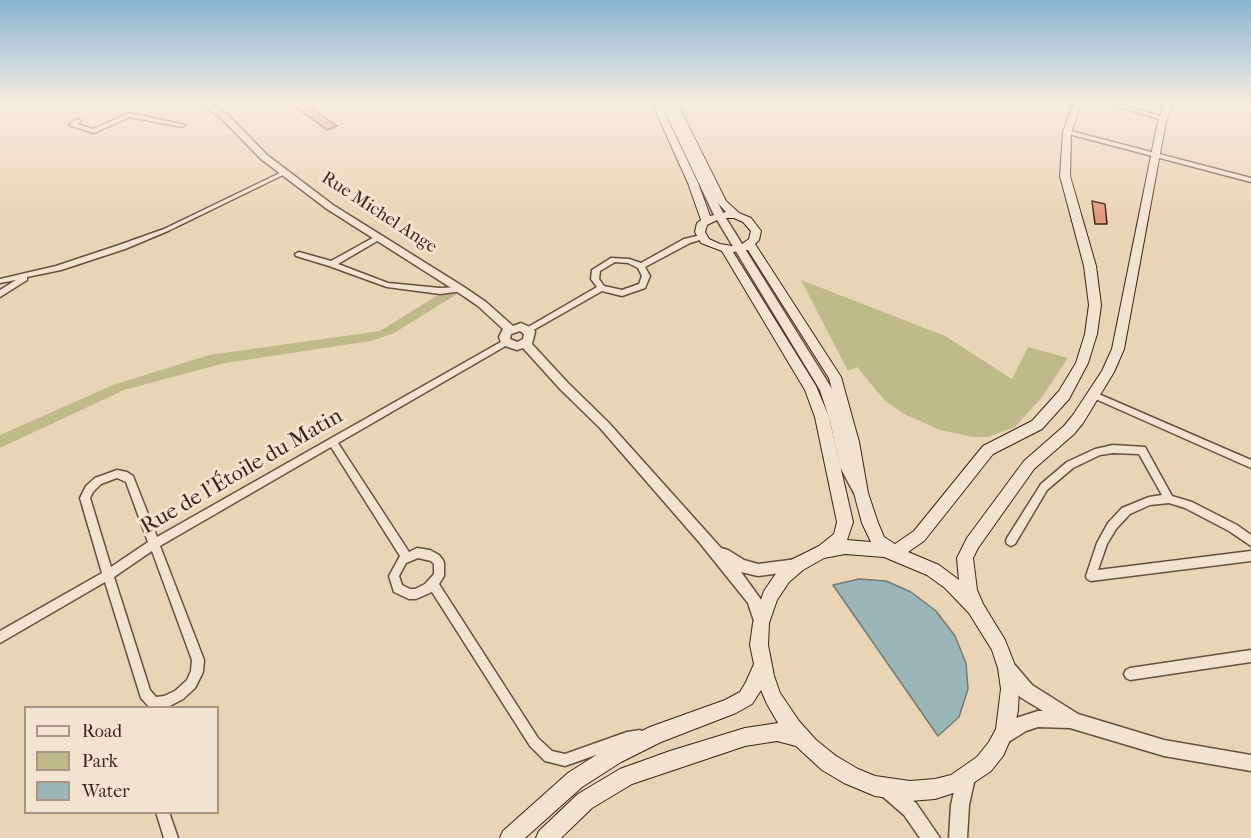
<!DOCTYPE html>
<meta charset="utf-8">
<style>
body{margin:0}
#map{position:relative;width:1251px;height:838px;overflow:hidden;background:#ead4b6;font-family:"IM FELL French Canon",serif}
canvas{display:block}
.legend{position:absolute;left:24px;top:706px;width:195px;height:108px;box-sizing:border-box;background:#f1e3d0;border:2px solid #a89686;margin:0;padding:8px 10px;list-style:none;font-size:18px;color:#3a2318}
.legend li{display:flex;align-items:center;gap:12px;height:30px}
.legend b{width:30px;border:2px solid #a89686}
</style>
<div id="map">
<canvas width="1251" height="838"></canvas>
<ul class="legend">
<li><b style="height:8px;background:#f1e3d0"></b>Road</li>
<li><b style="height:16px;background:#bebb89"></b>Park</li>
<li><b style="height:16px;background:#9bb6b7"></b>Water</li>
</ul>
</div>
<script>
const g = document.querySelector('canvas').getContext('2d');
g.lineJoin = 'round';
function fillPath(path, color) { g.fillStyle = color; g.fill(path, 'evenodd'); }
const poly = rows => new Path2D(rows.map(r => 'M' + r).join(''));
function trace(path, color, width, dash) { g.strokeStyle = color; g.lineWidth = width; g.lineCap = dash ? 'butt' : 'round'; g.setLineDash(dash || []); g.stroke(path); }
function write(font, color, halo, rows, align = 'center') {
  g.font = font + ' "IM FELL French Canon",serif'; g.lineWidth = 6; g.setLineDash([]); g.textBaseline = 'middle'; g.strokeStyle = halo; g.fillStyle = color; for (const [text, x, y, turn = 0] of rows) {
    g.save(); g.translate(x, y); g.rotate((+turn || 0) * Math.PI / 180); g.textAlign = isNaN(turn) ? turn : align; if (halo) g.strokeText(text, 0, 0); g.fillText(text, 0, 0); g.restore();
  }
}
const green = poly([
 [801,280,945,336,1012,379,1028,347,1068,358,1042,397,1015,427,988,437,972,437,940,430,904,414,885,401,857,367,848,371],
 [451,287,457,294,394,333,371,341,225,363,124,390,0,448,0,435,113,385,209,355,380,331]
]);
const water = poly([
 [859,579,886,581,911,592,936,611,955,636,966,663,968,689,959,717,938,736,833,585,859,579]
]);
const building = poly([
 [290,103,305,103,337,126,327,130,290,103],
 [1092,201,1105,204,1107,224,1095,224,1092,201]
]);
const minor = poly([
 [1104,103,1114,103,1166,118,1163,120,1104,103],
 [129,113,185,125,182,127,130,117,94,133,69,125,78,119,81,121,77,124,93,129,129,113],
 [1067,130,1251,178,1251,182,1065,133,1065,131,1067,130],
 [282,172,287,173,168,231,125,249,61,270,27,277,27,280,0,297,0,290,16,280,0,283,0,279,56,266,119,245,164,229,282,172],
 [378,235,380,235,384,237,338,264,388,283,440,288,460,287,463,287,463,291,440,294,387,287,329,266,296,256,295,254,299,252,331,261,378,235],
 [701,235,705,237,703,239,690,243,645,267,650,276,645,288,622,296,602,291,530,332,527,333,523,330,597,287,591,279,592,270,611,258,629,259,641,263,684,239,701,235],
 [615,262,628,263,638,268,642,276,639,284,622,290,604,286,599,279,600,271,615,262],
 [506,339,509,340,510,342,509,344,338,443,409,552,417,548,430,550,439,555,443,560,444,563,444,576,439,584,538,738,552,751,565,754,627,732,640,730,644,732,646,736,644,740,627,744,565,766,545,761,530,746,432,592,416,599,409,599,394,592,389,576,400,556,331,447,160,546,204,660,203,672,195,688,183,699,166,708,150,708,141,698,105,582,0,643,0,631,102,573,80,498,86,486,95,478,117,470,127,472,133,476,157,537,506,339],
 [117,478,126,482,148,542,111,567,90,498,93,492,101,484,117,478],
 [152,551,192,660,191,671,187,680,175,691,164,696,156,697,150,690,114,577,152,551],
 [418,558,431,561,434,564,434,574,425,584,415,589,410,589,402,585,399,576,406,563,418,558],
 [1094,392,1251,460,1251,468,1091,397,1090,395,1091,393,1094,392],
 [1113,445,1145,447,1172,496,1192,502,1237,525,1251,535,1251,546,1229,531,1185,508,1169,503,1150,505,1130,514,1116,529,1107,544,1098,570,1251,551,1251,561,1091,581,1087,579,1086,576,1097,543,1108,523,1122,508,1149,497,1162,495,1139,454,1113,453,1100,455,1073,468,1047,490,1015,544,1011,546,1007,544,1006,541,1007,538,1041,484,1067,462,1095,449,1113,445],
 [1251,650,1251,662,1130,680,1126,678,1124,674,1126,670,1130,668,1251,650],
 [156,812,169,812,178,838,164,838,156,812]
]);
const tertiary = poly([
 [199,103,208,103,226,113,267,155,333,205,464,287,486,302,513,326,521,323,534,329,535,332,532,344,568,383,608,422,721,548,728,550,744,560,758,564,797,559,802,560,804,565,802,570,797,571,758,576,741,572,762,601,768,622,766,627,761,629,756,627,748,603,699,542,600,428,560,389,523,348,517,350,502,345,499,337,503,329,478,306,456,291,327,209,261,159,220,117,199,103],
 [520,331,524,334,523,339,517,342,510,339,511,334,520,331],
 [661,103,669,103,724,215,832,389,842,421,850,462,865,489,864,493,859,494,854,493,840,467,830,421,820,390,714,215,661,103],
 [1009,663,1015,665,1032,685,1078,714,1164,740,1251,755,1251,771,1164,756,1070,728,1038,727,1026,731,1002,746,996,744,994,738,996,732,1016,718,1038,711,1043,711,1020,697,1003,677,1001,671,1003,665,1009,663],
 [966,769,972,772,975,778,969,805,967,838,949,838,951,805,957,778,960,772,966,769],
 [888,781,894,784,916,803,940,838,920,838,904,815,882,796,879,790,882,784,888,781]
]);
const secondary = poly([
 [652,103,660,103,698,183,710,216,726,212,717,202,669,103,677,103,726,201,739,213,751,218,761,231,759,240,755,244,841,377,859,442,868,493,878,523,884,537,895,544,914,531,983,446,1032,421,1059,391,1076,363,1085,334,1089,305,1084,266,1060,176,1063,132,1074,103,1082,103,1071,132,1070,176,1096,266,1101,305,1097,334,1088,363,1069,399,1042,429,993,454,924,541,908,552,939,565,959,580,957,558,967,538,1024,461,1064,426,1073,415,1102,371,1112,349,1158,121,1165,103,1173,103,1166,121,1124,349,1114,372,1083,423,1074,434,1034,469,978,548,973,558,977,590,983,604,1005,640,1016,668,1019,689,1018,710,1014,731,1003,756,991,771,963,790,935,799,910,801,875,796,844,783,822,770,796,746,777,741,745,746,632,784,592,808,561,838,536,838,539,831,578,794,620,769,670,751,745,728,778,723,767,704,761,690,752,704,736,713,661,742,621,762,582,787,525,838,500,838,503,831,568,773,607,748,650,727,725,700,740,692,746,682,754,664,750,645,753,623,764,591,777,572,791,560,819,546,834,534,837,522,815,417,805,390,722,251,701,243,695,232,697,223,701,220,688,183,652,103],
 [721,218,734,218,743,222,751,231,749,239,742,244,732,246,720,244,709,239,705,232,707,225,721,218],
 [748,250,829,378,845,442,854,493,862,523,871,542,847,540,853,522,829,417,816,386,733,252,748,250],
 [845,554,884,557,927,575,945,588,969,613,992,650,998,668,1001,689,996,729,989,742,977,757,951,775,935,779,910,781,875,776,858,769,836,756,816,740,799,721,780,693,774,676,768,645,769,623,777,600,789,582,803,570,824,558,845,554]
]);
const farStreetnames = [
 ["Rue Michel Ange",379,213,33]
];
const streetNames = [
 ["Rue de l'Étoile du Matin",242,472,-30]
];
fillPath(green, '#bebb89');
fillPath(water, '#9bb6b7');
trace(water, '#747b77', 1.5);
fillPath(building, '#e2987d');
trace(building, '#3a2318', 1.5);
trace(minor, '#664f40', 3);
trace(tertiary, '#664f40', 3);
trace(secondary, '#3a2318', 2);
fillPath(minor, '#f1e3d0');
fillPath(tertiary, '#f1e3d0');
fillPath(secondary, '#f1e3d0');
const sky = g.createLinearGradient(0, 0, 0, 220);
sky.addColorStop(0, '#89b5d4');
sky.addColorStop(0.47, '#f6ecde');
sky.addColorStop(1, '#f6ecde00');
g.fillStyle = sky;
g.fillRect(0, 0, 1251, 220);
write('18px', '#3a2318', '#f1e3d0', farStreetnames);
write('22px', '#3a2318', '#f1e3d0', streetNames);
</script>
